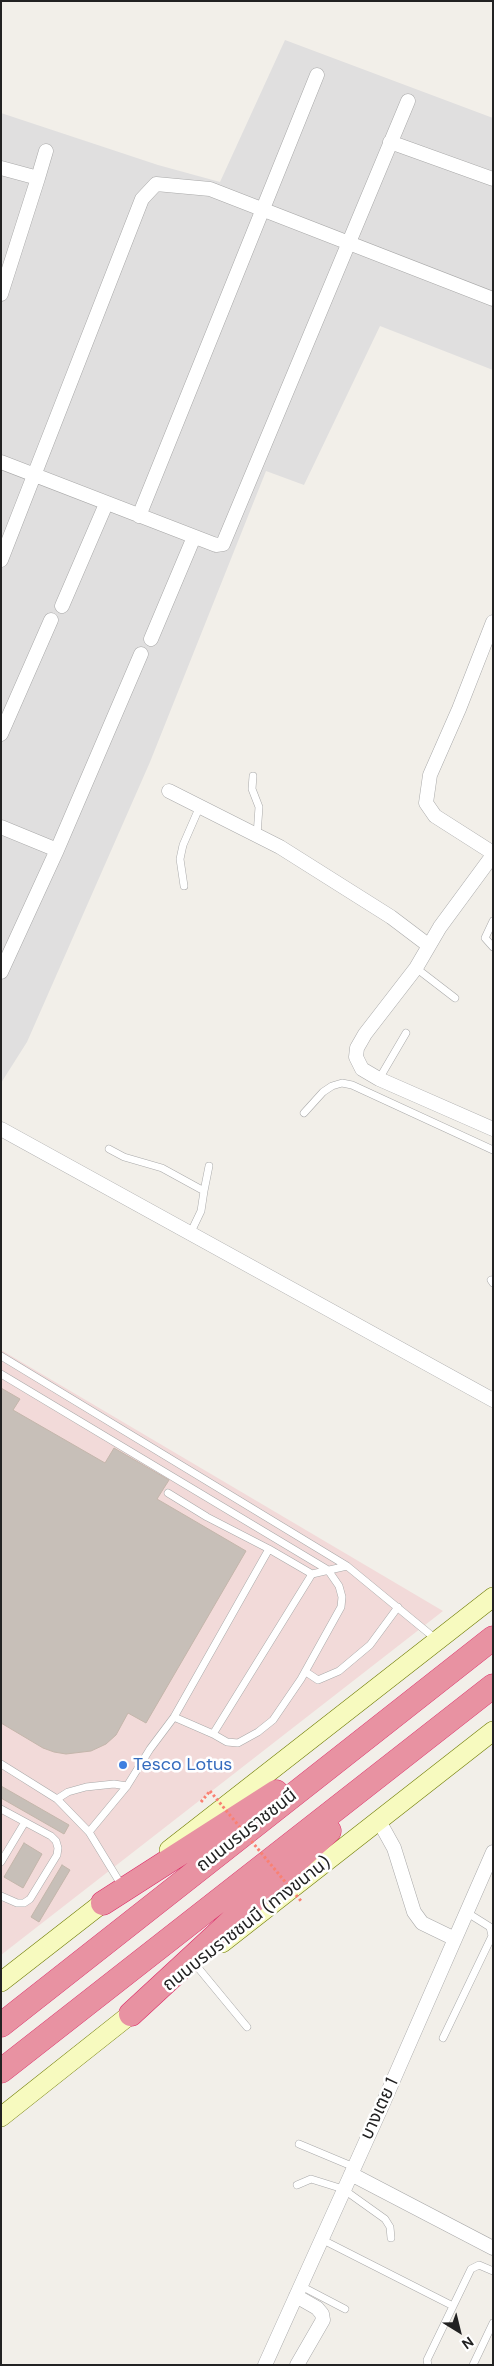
<!DOCTYPE html>
<meta charset="utf-8">
<style>
body{margin:0}
#map{position:relative;width:494px;height:2366px;overflow:hidden;background:#f2efe9;font-family:"DM Sans",sans-serif}
canvas{display:block}
.frame{position:absolute;inset:0;border:2px solid #222;pointer-events:none}
.north{position:absolute;left:434px;top:2306px;width:50px;height:50px;-webkit-text-stroke:4px #fff;paint-order:stroke;rotate:144deg;font-size:14px;font-weight:700;line-height:20px;text-align:center;color:#222}
.north::after{content:'';display:block;margin:auto;width:18px;height:22px;background:#222;clip-path:polygon(50% 0,100% 100%,50% 72%,0 100%)}
</style>
<div id="map">
<canvas width="494" height="2366"></canvas>
<div class="frame"></div>
<div class="north">N</div>
</div>
<script>
const g = document.querySelector('canvas').getContext('2d');
g.lineJoin = 'round';
function fillPath(path, color) { g.fillStyle = color; g.fill(path, 'evenodd'); }
const poly = rows => new Path2D(rows.map(r => 'M' + r).join(''));
function trace(path, color, width, dash) { g.strokeStyle = color; g.lineWidth = width; g.lineCap = dash ? 'butt' : 'round'; g.setLineDash(dash || []); g.stroke(path); }
function write(font, color, halo, rows, align = 'center') {
  g.font = font + ' "DM Sans","Noto Sans Thai",sans-serif'; g.lineWidth = 5; g.setLineDash([]); g.textBaseline = 'middle'; g.strokeStyle = halo; g.fillStyle = color; for (const [text, x, y, turn = 0] of rows) {
    g.save(); g.translate(x, y); g.rotate((+turn || 0) * Math.PI / 180); g.textAlign = isNaN(turn) ? turn : align; if (halo) g.strokeText(text, 0, 0); g.fillText(text, 0, 0); g.restore();
  }
}
const residential = poly([
 [285,40,493,118,493,370,380,326,304,485,266,471,150,762,27,1042,1,1083,1,113,158,165,220,182]
]);
const commercial = poly([
 [1,1350,443,1611,1,1955]
]);
const building = poly([
 [1,1388,20,1399,13,1410,105,1463,114,1448,169,1480,157,1499,246,1551,146,1723,128,1713,116,1735,106,1744,91,1751,66,1754,54,1752,43,1748,1,1723,1,1388],
 [1,1786,69,1825,64,1834,1,1798,1,1786],
 [24,1843,42,1854,23,1888,4,1877,24,1843],
 [62,1865,70,1870,39,1922,31,1917,62,1865]
]);
const path = poly([
 [201,1802,210,1791]
]);
const lane = poly([
 [253,776,252,789,259,807,257,835],
 [184,886,180,859,183,845,200,806],
 [493,921,485,938,493,947],
 [416,968,455,998],
 [379,1079,406,1033],
 [304,1113,323,1092,332,1086,342,1083,352,1085,493,1150],
 [109,1149,124,1157,162,1168,204,1191,201,1211,190,1234],
 [204,1191,209,1166],
 [491,1280,493,1283],
 [1,1356,347,1566],
 [1,1374,328,1570,339,1586,342,1597,341,1607,301,1679,273,1720,258,1732,238,1743,227,1742,213,1734],
 [168,1493,207,1517,269,1549],
 [306,1672,318,1680,339,1671,370,1645,398,1607],
 [174,1717,213,1734,312,1574],
 [1,1764,57,1799,89,1832,127,1786,150,1749,174,1717,269,1549,312,1574,347,1566,437,1640],
 [57,1799,68,1792,86,1787,114,1784,127,1786],
 [1,1809,51,1836,56,1841,58,1848,57,1855,30,1899,24,1903,17,1903,1,1896],
 [89,1832,122,1886],
 [1,1862,25,1822],
 [195,1964,247,2027],
 [443,2038,492,1936,490,1927,466,1912],
 [299,2144,354,2167],
 [297,2185,311,2179,343,2189,385,2219,390,2227,391,2238],
 [321,2239,453,2306],
 [301,2286,345,2309],
 [428,2365,427,2360,471,2269,479,2265,493,2271],
 [473,2365,493,2323]
]);
const street = poly([
 [390,142,493,179],
 [1,168,38,178,1,294],
 [38,178,46,151],
 [1,462,216,545,223,544,408,101],
 [139,516,317,75],
 [1,560,142,199,156,184,210,189,493,299],
 [62,606,106,504],
 [493,622,459,709,430,775,426,803,435,816,493,853],
 [151,639,194,537],
 [1,734,51,620],
 [169,791,280,847,391,917,428,945],
 [1,827,57,850],
 [493,855,440,927,416,968,365,1034,357,1048,356,1057,362,1069,379,1079,493,1129],
 [1,972,57,850,141,654],
 [1,1129,493,1400],
 [379,1821,394,1848,414,1912,422,1923,455,1939],
 [351,2174,493,2248],
 [296,2296,317,2308,322,2314,323,2320,297,2365],
 [265,2365,381,2108,493,1852]
]);
const secondary = poly([
 [169,1850,493,1597],
 [222,1943,493,1731],
 [1,1982,114,1894],
 [1,2117,141,2006]
]);
const highway = poly([
 [103,1903,276,1792],
 [131,2014,329,1831],
 [1,2025,493,1638],
 [1,2071,493,1686]
]);
const pathBridge = poly([
 [210,1791,301,1901]
]);
const markers = [
 [123,1765,5,"#3f7fe0"]
];
const shopNames = [
 ["Tesco Lotus",133,1765]
];
const streetNames = [
 ["ถนนบรมราชชนนี",247,1831,-38],
 ["ถนนบรมราชชนนี (ทางขนาน)",247,1924,-38],
 ["บางเตย 1",380,2109,-65]
];
fillPath(residential, '#e0dfdf');
fillPath(commercial, '#f2dad9');
fillPath(building, '#c7bfb8');
trace(building, '#c4b6ab', 1);
trace(lane, '#a9a9a9', 8);
trace(street, '#a9a9a9', 15);
trace(secondary, '#707d05', 20);
trace(highway, '#dc2a67', 25);
trace(path, '#fa8072', 3, [2.5, 2.5]);
trace(lane, '#fff', 7);
trace(street, '#fff', 14);
trace(secondary, '#f7fabf', 19);
trace(highway, '#e892a2', 24);
trace(pathBridge, '#fa8072', 3, [2.5, 2.5]);
for (const [x, y, r, color] of markers) { const dot = new Path2D(); dot.arc(x, y, r, 0, 2 * Math.PI); g.fillStyle = color; g.fill(dot); trace(dot, '#fff', 2); }
write('18px', '#366cbe', '#fff', shopNames, 'left');
write('18px', '#222', '#fff', streetNames);
</script>
